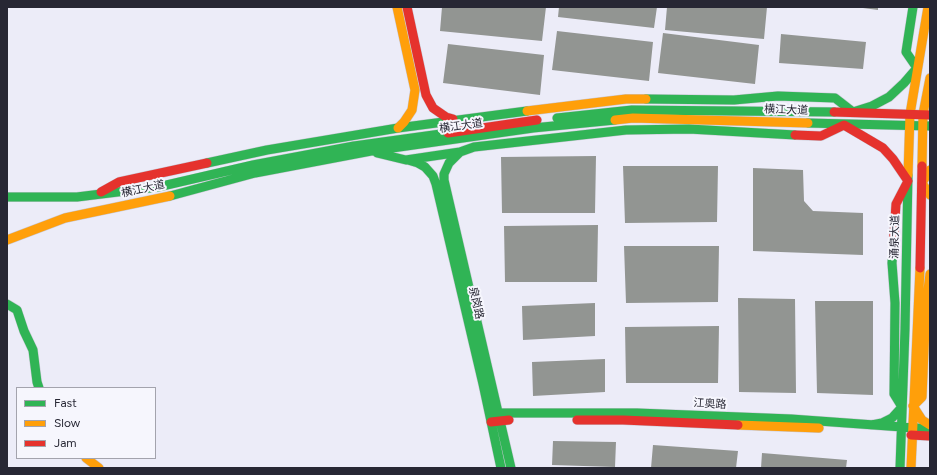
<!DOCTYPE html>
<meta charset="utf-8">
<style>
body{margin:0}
#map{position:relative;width:937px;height:475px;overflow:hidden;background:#ececf8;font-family:Figtree,sans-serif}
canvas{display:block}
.frame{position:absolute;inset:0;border:8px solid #272734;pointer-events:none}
.legend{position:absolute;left:16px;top:387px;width:140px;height:72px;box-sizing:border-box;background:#f6f6fd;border:1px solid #a3a3ad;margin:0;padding:5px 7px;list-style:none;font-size:12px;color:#272734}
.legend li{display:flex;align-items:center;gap:8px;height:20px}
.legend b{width:20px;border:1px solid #a3a3ad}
</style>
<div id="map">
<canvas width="937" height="475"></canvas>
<div class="frame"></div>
<ul class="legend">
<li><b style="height:5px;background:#30b455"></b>Fast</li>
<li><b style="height:5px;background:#ff9f0a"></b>Slow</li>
<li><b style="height:5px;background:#e5322d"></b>Jam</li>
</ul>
</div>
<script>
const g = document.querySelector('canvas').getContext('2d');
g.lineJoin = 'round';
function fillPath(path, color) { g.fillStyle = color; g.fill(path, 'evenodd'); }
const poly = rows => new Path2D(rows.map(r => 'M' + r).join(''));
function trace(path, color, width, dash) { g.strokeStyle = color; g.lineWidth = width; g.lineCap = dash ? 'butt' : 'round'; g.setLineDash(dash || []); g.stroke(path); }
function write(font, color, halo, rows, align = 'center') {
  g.font = font + ' Figtree,"Noto Sans SC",sans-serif'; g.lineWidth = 4; g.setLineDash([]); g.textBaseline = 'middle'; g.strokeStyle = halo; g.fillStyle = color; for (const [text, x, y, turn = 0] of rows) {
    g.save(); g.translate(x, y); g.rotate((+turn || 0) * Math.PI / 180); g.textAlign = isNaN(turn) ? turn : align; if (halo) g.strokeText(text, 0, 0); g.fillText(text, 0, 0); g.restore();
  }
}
const building = poly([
 [442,7,546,7,542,41,440,31],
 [559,7,657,7,654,28,558,17],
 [667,7,767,7,764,39,665,30],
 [863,7,878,7,878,10,863,8],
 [557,31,653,42,649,81,552,70],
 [663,33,759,45,755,84,658,73],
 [781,34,866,42,863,69,779,63],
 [448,44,544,55,540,95,443,83],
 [596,156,595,213,502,213,501,157],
 [623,166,718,166,717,222,625,223],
 [753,168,803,170,804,201,813,211,863,213,863,255,753,251],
 [598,225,597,282,505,282,504,226],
 [624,246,719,246,718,302,626,303],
 [738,298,795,299,796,393,739,392],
 [815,301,873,301,873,395,817,393],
 [595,303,595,336,523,340,522,306],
 [719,326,718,383,626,383,625,327],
 [605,359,605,392,533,396,532,362],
 [553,441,616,442,615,467,552,465],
 [653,445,738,451,736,468,651,468],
 [762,453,847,460,846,468,761,468]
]);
const fast = poly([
 [646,99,734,100,778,96,835,98,853,112,872,106,889,97,904,83,917,68,906,52,913,7],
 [557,118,632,110,834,112],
 [808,123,930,126],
 [460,152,449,163,444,174,444,180,511,468],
 [377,153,406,160,460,152,474,147,626,130,689,129,795,135],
 [408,160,418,163,425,167,433,176,436,184,483,384,501,468],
 [207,163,267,150,398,128,527,111],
 [170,196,255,173,371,151,533,128,615,120],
 [7,197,77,197,158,187,253,165,354,146,448,133],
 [7,304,17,310,24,331,33,350,37,382,39,388],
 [490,415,499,413,637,413,791,419,930,429],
 [872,425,882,423,892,418,902,407,894,394,895,303,892,263,893,249],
 [900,468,905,329,908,175]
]);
const slow = poly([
 [397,7,415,90,412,110,404,122,398,128],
 [527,111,626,99,646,99],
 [615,120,633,118,808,123],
 [922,166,923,114,930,78],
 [930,170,922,183,930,195],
 [908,175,910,114,928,7],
 [7,240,65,218,170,196],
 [930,274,926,305,922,397,913,406,922,420,930,425],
 [738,425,819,428],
 [86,458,99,468],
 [911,468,920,268]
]);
const jam = poly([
 [407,7,426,95,433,108,446,117,453,119],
 [834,112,930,115],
 [448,133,537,120],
 [795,135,821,136,844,125,883,148,893,159,908,181,896,204,893,249],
 [101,192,119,182,207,163],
 [920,268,922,166],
 [577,420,623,420,738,425],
 [491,422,509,420],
 [911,435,930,436]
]);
const streetNames = [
 ["横江大道",786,110,2],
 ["横江大道",461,126,-8],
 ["横江大道",143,189,-12],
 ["涌泉大道",895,237,-89],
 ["泉岗路",476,303,77],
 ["江奥路",710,404,3]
];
fillPath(building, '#929592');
trace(fast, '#c7c7d3', 10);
trace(slow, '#c7c7d3', 10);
trace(jam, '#c7c7d3', 10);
trace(fast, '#30b455', 9);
trace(slow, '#ff9f0a', 9);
trace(jam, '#e5322d', 9);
write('11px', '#272734', '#f6f6fd', streetNames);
</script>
